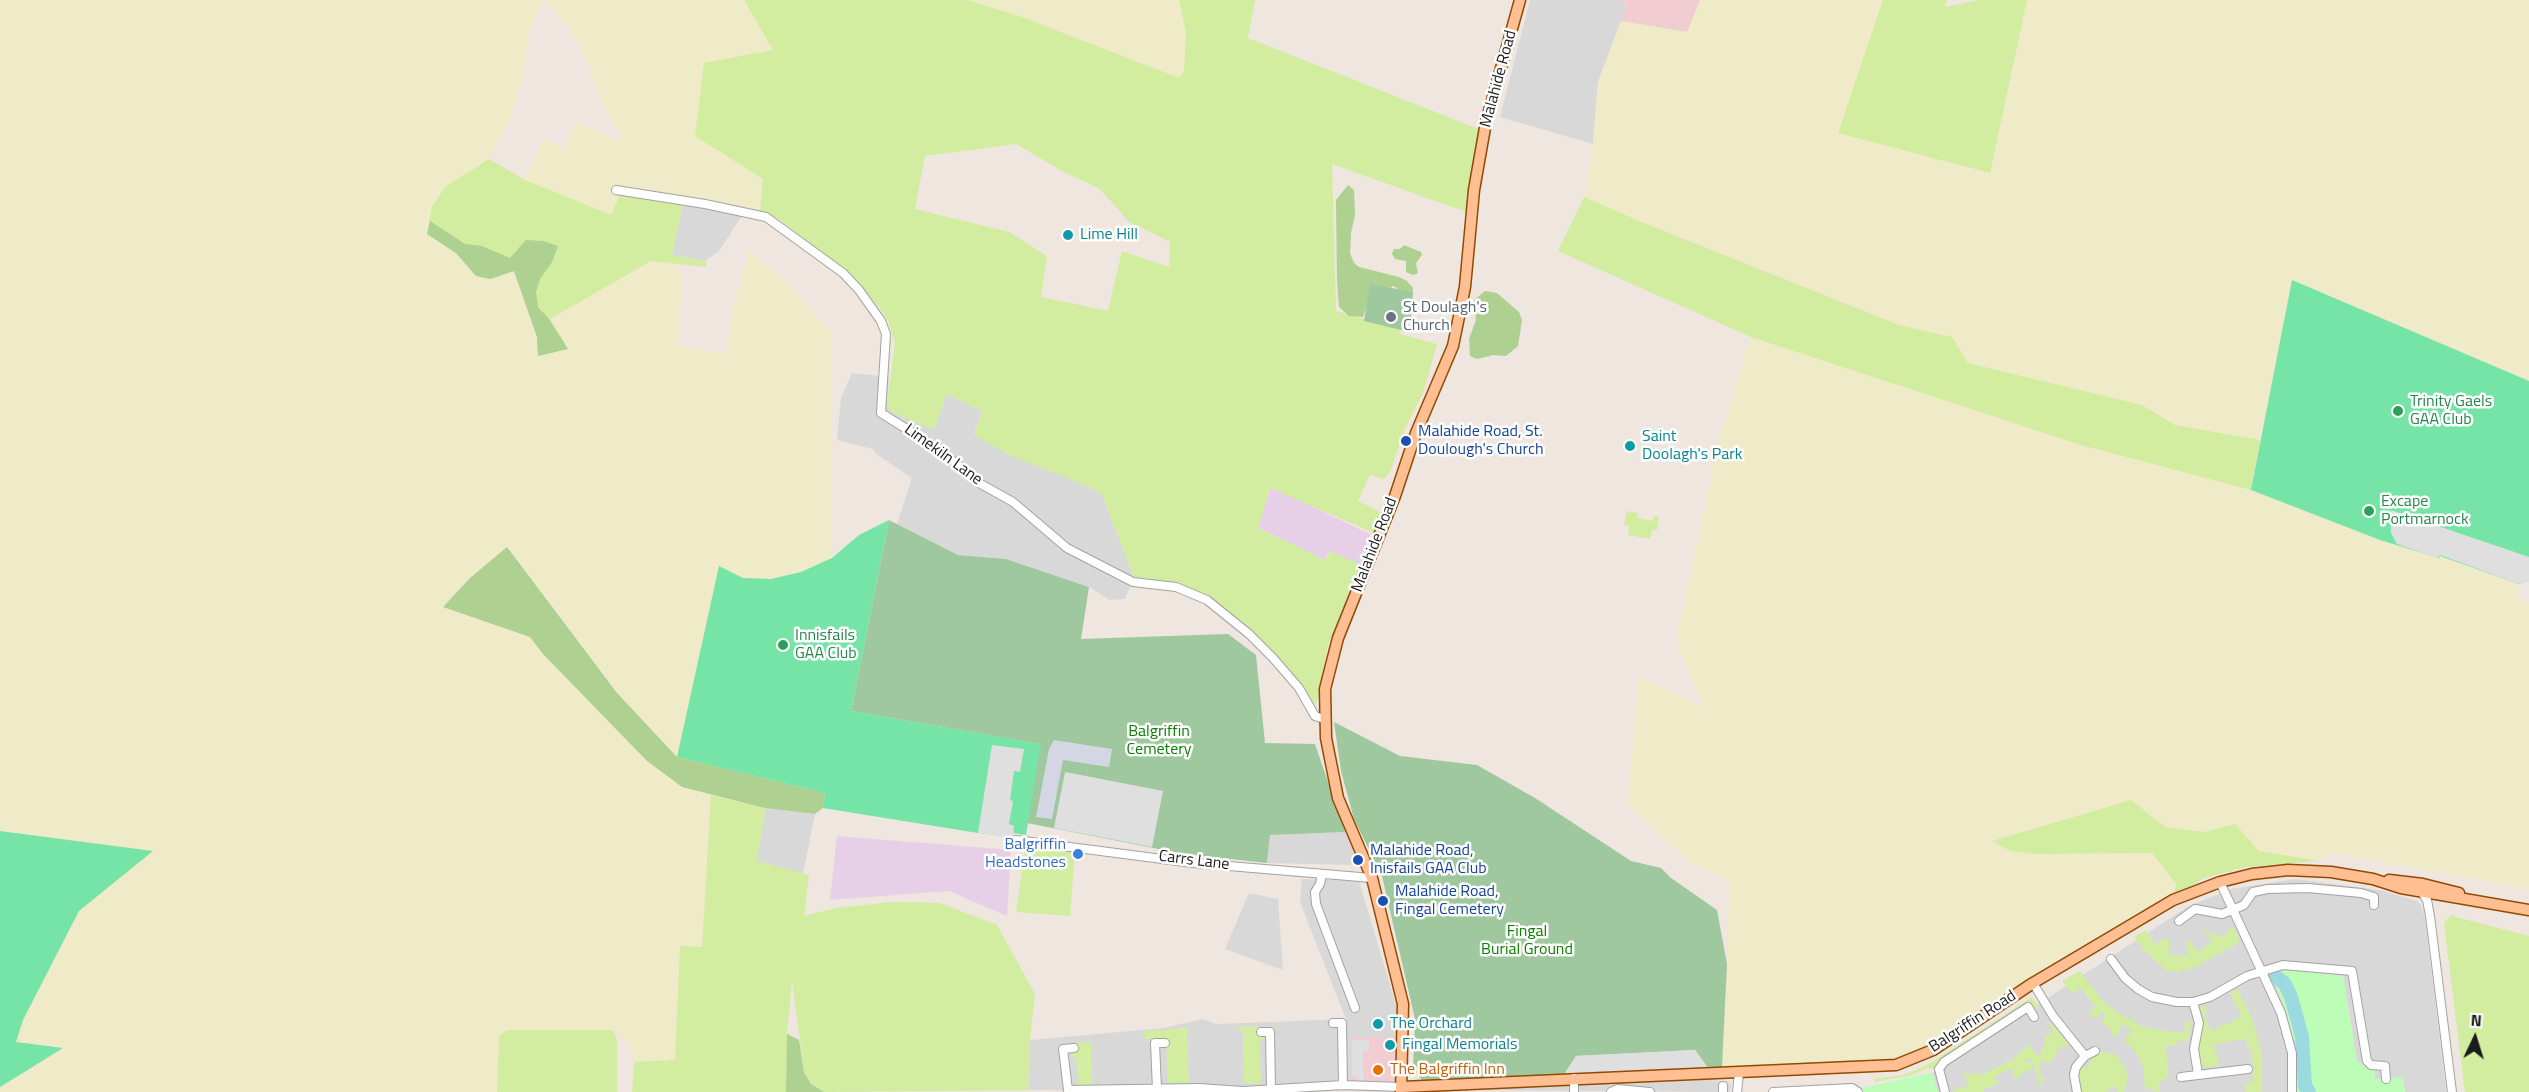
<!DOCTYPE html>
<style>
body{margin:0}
#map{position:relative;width:2529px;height:1092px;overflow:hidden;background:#eee6df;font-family:"Titillium Web",sans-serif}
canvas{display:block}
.north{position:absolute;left:2445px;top:1008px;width:60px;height:60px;-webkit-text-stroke:4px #fff;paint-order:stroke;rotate:4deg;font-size:16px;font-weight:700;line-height:24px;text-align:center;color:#1b1b1b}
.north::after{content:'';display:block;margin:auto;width:21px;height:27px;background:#1b1b1b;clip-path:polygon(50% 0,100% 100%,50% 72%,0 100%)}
</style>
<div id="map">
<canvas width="2529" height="1092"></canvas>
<div class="north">N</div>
</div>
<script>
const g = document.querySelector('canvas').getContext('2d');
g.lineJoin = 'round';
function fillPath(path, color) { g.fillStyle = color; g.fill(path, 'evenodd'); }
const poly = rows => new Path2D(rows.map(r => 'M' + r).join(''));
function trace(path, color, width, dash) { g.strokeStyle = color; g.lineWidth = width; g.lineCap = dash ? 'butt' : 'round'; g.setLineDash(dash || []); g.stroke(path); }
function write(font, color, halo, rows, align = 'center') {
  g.font = font + ' "Titillium Web",sans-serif'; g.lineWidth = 5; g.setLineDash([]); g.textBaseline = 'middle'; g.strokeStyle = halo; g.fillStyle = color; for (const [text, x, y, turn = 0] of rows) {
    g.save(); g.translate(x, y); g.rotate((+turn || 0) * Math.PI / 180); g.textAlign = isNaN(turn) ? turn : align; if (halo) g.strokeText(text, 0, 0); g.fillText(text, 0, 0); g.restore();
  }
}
const residential = poly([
 [1530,0,1614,0,1628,4,1598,82,1593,144,1500,117],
 [683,204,743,214,719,251,705,261,672,255],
 [852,373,889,377,887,404,934,429,947,394,982,411,974,434,1094,489,1102,494,1134,577,1125,599,1110,600,1089,587,1006,559,958,555,897,524,912,478,876,454,873,449,837,440,841,398],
 [765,808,815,814,803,874,757,861],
 [1345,832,1359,865,1267,863,1270,835],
 [1302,879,1359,881,1398,1012,1397,1039,1353,1038,1394,1083,1393,1092,1316,1089,1281,1092,1028,1090,1030,1040,1164,1028,1203,1019,1216,1024,1346,1019,1300,902],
 [2295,879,2380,890,2417,901,2421,905,2425,919,2446,1092,2405,1092,2403,1077,2375,1080,2375,1071,2357,1062,2343,976,2288,970,2271,974,2285,1007,2299,1057,2297,1092,1938,1092,1932,1073,2189,906,2231,889],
 [1249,893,1278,899,1283,970,1225,949],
 [1703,1080,1727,1081,1731,1085,1730,1092,1448,1090]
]);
const commercial = poly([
 [1614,0,1700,0,1688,33,1621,21,1628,4],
 [1378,1037,1397,1039,1394,1083,1352,1082,1352,1038]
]);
const industrial = poly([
 [1271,487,1370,534,1359,565,1329,551,1325,560,1257,527],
 [837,836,1011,850,1007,916,949,891,830,900]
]);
const farmland = poly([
 [0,0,544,0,530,29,523,79,508,125,489,159,445,187,436,199,430,221,444,244,456,253,476,276,490,279,514,271,537,337,539,356,549,319,652,261,678,264,682,283,678,346,727,354,733,308,749,250,790,286,831,332,832,558,801,572,771,579,743,578,719,567,677,757,617,693,508,548,443,607,530,637,543,654,647,761,682,787,711,795,702,947,680,946,675,1060,634,1062,630,1045,613,1030,503,1032,499,1042,497,1092,0,1092,0,1087,62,1048,16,1042,23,1020,79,911,152,851,0,831],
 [546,0,744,0,774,50,763,179,760,211,756,216,621,194,611,215,525,180,543,139,565,148,575,122,624,142,600,98,587,61,570,29],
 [967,0,1179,0,1186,32,1184,71,1179,78,1022,17],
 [1700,0,1883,0,1838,133,1990,173,2027,0,2529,0,2529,381,2292,280,2260,440,2175,425,2142,405,1968,363,1952,337,1899,325,1644,223,1584,197,1593,144,1598,82,1621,21,1687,32],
 [1751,337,2081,445,2251,490,2379,540,2439,558,2440,556,2519,584,2516,599,2529,602,2529,889,2334,853,2319,861,2259,851,2235,824,2203,832,2165,827,2131,800,1993,840,2035,854,2152,853,2176,884,2174,898,1931,1048,1905,1057,1878,1064,1722,1067,1730,882,1691,863,1628,805,1638,676,1703,706,1676,641,1719,441]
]);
const grass = poly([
 [744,0,967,0,1022,17,1179,78,1184,71,1186,33,1179,0,1255,0,1248,38,1481,130,1469,213,1332,164,1336,311,1401,330,1400,334,1437,344,1423,393,1403,433,1390,472,1384,479,1370,475,1358,501,1380,512,1374,533,1270,488,1258,528,1325,560,1330,551,1360,564,1328,646,1316,706,1302,686,1276,656,1209,597,1177,583,1134,577,1102,494,1094,489,1007,454,974,435,982,411,947,394,934,430,889,411,887,404,895,342,888,321,879,307,845,271,782,221,760,211,763,179,695,136,704,63,773,50],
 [1016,144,1062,171,1100,189,1129,222,1170,242,1169,267,1122,251,1108,311,1041,297,1047,256,1009,232,915,209,925,156],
 [1883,0,1947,0,1945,7,1979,0,2027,0,1990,173,1838,133],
 [489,159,525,180,611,215,621,193,683,204,672,255,705,261,707,267,651,261,550,319,568,349,538,356,537,337,514,271,490,279,476,276,456,253,427,234,432,207,445,187],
 [1584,197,1644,223,1899,325,1952,337,1968,363,2142,405,2175,425,2260,440,2251,490,2081,445,1751,337,1558,251],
 [1627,511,1638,513,1637,518,1653,521,1654,516,1659,517,1657,530,1652,530,1650,539,1628,535,1629,526,1624,525],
 [711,795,765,808,757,861,809,875,804,916,836,908,892,902,940,903,997,925,1035,994,1030,1040,1028,1090,823,1092,811,1084,804,1071,792,981,787,1034,786,1092,632,1092,634,1062,675,1060,680,946,702,947],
 [2131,800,2165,827,2203,832,2235,824,2259,851,2319,861,2246,867,2204,878,2174,898,2176,884,2152,853,2035,854,2010,851,1992,841],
 [1026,845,1075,851,1070,916,1016,912],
 [2452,914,2456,917,2529,936,2529,1092,2465,1092,2444,923],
 [2232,926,2240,942,2194,968,2179,972,2164,971,2165,969,2141,948,2142,947,2134,937,2146,930,2155,944,2166,938,2169,940,2169,955,2188,956,2188,941,2190,940,2197,952,2212,942,2205,931,2207,929,2210,934,2219,935,2221,937,2230,931,2228,928],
 [2080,971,2103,1001,2117,1012,2130,1020,2136,1015,2133,1023,2151,1029,2184,1033,2185,1021,2191,1022,2188,1041,2177,1041,2177,1045,2166,1046,2168,1073,2171,1073,2160,1083,2159,1092,2145,1088,2143,1066,2134,1050,2124,1040,2132,1030,2122,1024,2117,1036,2110,1034,2111,1028,2101,1023,2106,1014,2102,1012,2094,1019,2089,1013,2095,1007,2081,988,2072,993,2062,981],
 [2237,989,2252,1018,2261,1049,2262,1092,2246,1092,2245,1084,2253,1082,2252,1052,2250,1047,2247,1047,2246,1039,2214,1044,2219,1065,2203,1068,2200,1066,2198,1048,2203,1024,2200,1007,2204,1005,2207,1012,2204,1016,2211,1031,2242,1017,2230,993],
 [2032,997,2039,1006,2035,1008,2030,1002,1939,1061,1935,1069,1928,1068,1909,1076,1874,1082,1874,1079,1903,1075,1927,1065],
 [2050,1022,2068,1044,2065,1048,2062,1045,2050,1063,2043,1061,2039,1066,2039,1073,2044,1079,2042,1084,2040,1085,2031,1058,2024,1061,2031,1063,2032,1069,2022,1073,2022,1076,2015,1079,2011,1068,1995,1076,1998,1084,1984,1089,1984,1092,1954,1092,1953,1086,1955,1090,1969,1085,1962,1072,1971,1075,1978,1072,1980,1076,2017,1057,2017,1054,2030,1045,2037,1056,2040,1055,2046,1040,2044,1037,2053,1032,2048,1023],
 [1241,1026,1279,1028,1279,1030,1260,1029,1260,1035,1267,1041,1259,1041,1261,1084,1244,1083,1243,1031,1236,1027],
 [1187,1027,1189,1083,1168,1083,1166,1039,1143,1039,1143,1032],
 [507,1030,613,1030,617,1039,617,1092,497,1092,499,1036],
 [1093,1042,1091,1044,1092,1085,1078,1086,1076,1056,1067,1057,1075,1052,1074,1043],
 [2095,1051,2114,1054,2121,1060,2128,1076,2124,1092,2118,1092,2115,1086,2104,1092,2081,1092,2079,1089,2078,1077,2081,1069,2084,1065,2087,1069]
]);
const forest = poly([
 [1348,185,1354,190,1355,215,1351,233,1350,253,1354,263,1359,267,1399,277,1407,281,1413,288,1412,300,1406,303,1400,290,1393,286,1384,294,1370,297,1363,317,1349,316,1339,307,1337,279,1336,200],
 [430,221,465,244,482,246,510,258,526,240,543,241,558,246,552,262,540,279,536,292,538,307,549,319,568,349,538,356,537,337,514,271,490,279,476,276,456,253,427,234],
 [1404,245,1421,252,1422,255,1416,263,1418,273,1413,275,1406,272,1406,261,1395,259,1392,254,1394,249,1400,249],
 [1485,291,1497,293,1519,312,1522,320,1518,346,1506,356,1493,355,1477,359,1470,356,1469,339,1476,320,1474,300],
 [507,547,617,693,677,757,825,793,823,808,815,814,765,808,682,787,647,761,543,654,530,637,443,607,470,578],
 [787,1034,799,1040,804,1072,811,1084,824,1092,786,1092]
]);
const cemetery = poly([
 [1370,284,1413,292,1411,317,1401,330,1364,321],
 [889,520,958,555,1006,559,1089,587,1081,639,1228,634,1256,655,1265,743,1315,744,1345,832,1270,835,1267,863,1184,854,1027,823,1040,744,851,711],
 [1334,722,1400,756,1477,765,1535,798,1631,861,1661,868,1671,878,1717,910,1727,964,1722,1067,1708,1068,1695,1050,1576,1056,1563,1076,1422,1080,1413,1070,1415,1019,1382,876,1354,819,1341,771]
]);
const park = poly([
 [2288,970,2343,976,2357,1062,2375,1071,2375,1079,2403,1077,2405,1092,2297,1092,2299,1057,2285,1007,2271,974],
 [1932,1073,1938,1092,1863,1092,1862,1088]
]);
const pitch = poly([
 [2292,280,2529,381,2529,581,2519,584,2440,556,2439,558,2380,540,2251,490],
 [889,520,851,711,1041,744,1026,835,1013,833,1013,837,978,833,823,808,825,793,677,757,719,566,743,578,771,579,801,572,832,558,859,535],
 [0,831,153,851,79,911,23,1020,16,1042,63,1048,0,1087]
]);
const parking = poly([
 [2391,510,2529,557,2529,581,2519,584,2440,555,2438,558,2397,544,2391,533],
 [992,745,1024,749,1020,772,1014,771,1010,800,1013,801,1009,824,1014,826,1013,837,978,833],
 [1065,772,1163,791,1152,847,1054,828],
 [1352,1040,1369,1040,1369,1051,1363,1052,1364,1081,1357,1081,1357,1077,1352,1076],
 [1695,1050,1708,1068,1563,1076,1576,1056]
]);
const plaza = poly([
 [1054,740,1112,749,1109,767,1063,760,1052,819,1036,817,1049,749]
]);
const river = poly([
 [2274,975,2285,984,2291,997,2302,1037,2305,1086,2309,1092]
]);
const minor = poly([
 [616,190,705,204,766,217,843,273,859,290,881,321,886,334,881,413,940,450,979,483,1013,502,1067,548,1133,582,1176,587,1207,600,1249,634,1273,658,1299,688,1315,716,1324,719],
 [1016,840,1193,863,1372,878],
 [1322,874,1320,884,1315,892,1316,904,1355,1008],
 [2220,882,2281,1013,2292,1053,2292,1092],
 [2421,891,2427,900,2430,916,2452,1092],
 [2179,921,2195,909,2222,914,2244,905,2253,892,2268,889,2308,888,2361,893,2374,897,2374,905],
 [2111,959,2125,978,2138,989,2152,997,2177,1002,2193,1002,2210,997,2247,976,2283,965,2352,971,2367,1061,2371,1065,2385,1066,2386,1079],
 [2033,983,2053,1016,2085,1056],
 [2193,1002,2199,1023,2194,1049,2198,1074],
 [1333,1023,1342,1023,1343,1085],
 [1261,1032,1270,1032,1271,1089],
 [2181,1077,2248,1069],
 [1574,1078,1574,1092],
 [1157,1089,1155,1043,1165,1043],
 [1068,1090,1199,1088,1243,1091,1343,1085,1402,1087],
 [1068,1090,1063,1049,1074,1048],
 [1611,1092,1618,1089,1650,1092],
 [1723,1092,1723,1086],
 [1737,1092,1739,1073],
 [1773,1092,1852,1088,1858,1092],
 [1945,1092,1939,1069,1944,1062,2028,1007,2034,1017],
 [2077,1092,2074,1075,2076,1067,2085,1056,2095,1051]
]);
const major = poly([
 [2389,880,2423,884,2459,893],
 [1402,1087,1896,1065,1933,1050,2033,983,2173,900,2220,882,2252,874,2288,870,2331,872,2373,879,2401,888,2529,910],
 [1401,1092,1403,1004,1372,878,1338,798,1326,738,1325,689,1338,638,1395,496,1416,433,1453,346,1465,287,1474,190,1486,122,1520,0]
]);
const markers = [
 [1068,235,6,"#0f9aa8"],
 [1391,317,6,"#6b7280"],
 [2398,411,6,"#2e9e5b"],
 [1406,441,6,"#1a4fb4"],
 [1630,446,6,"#0f9aa8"],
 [2369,511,6,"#2e9e5b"],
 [783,645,6,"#2e9e5b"],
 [1078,854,6,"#3f7fe0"],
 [1358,860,6,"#1a4fb4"],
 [1383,901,6,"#1a4fb4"],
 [1378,1024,6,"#0f9aa8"],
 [1390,1045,6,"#0f9aa8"],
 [1378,1070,6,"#e8710a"]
];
const streetNames = [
 ["Malahide Road",1499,79,-75],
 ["Limekiln Lane",943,455,36],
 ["Malahide Road",1375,545,-69],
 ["Carrs Lane",1194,861,7],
 ["Balgriffin Road",1973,1022,-33]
];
const cultureNames = [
 ["Lime Hill",1080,235],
 ["Saint",1642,437],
 ["Doolagh's Park",1642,455],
 ["The Orchard",1390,1024],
 ["Fingal Memorials",1402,1045]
];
const worshipNames = [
 ["St Doulagh's",1403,308],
 ["Church",1403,326]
];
const leisureNames = [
 ["Trinity Gaels",2410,402],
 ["GAA Club",2410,420],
 ["Excape",2381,502],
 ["Portmarnock",2381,520],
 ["Innisfails",795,636],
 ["GAA Club",795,654]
];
const transitNames = [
 ["Malahide Road, St.",1418,432],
 ["Doulough's Church",1418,450],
 ["Malahide Road,",1370,851],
 ["Inisfails GAA Club",1370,869],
 ["Malahide Road,",1395,892],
 ["Fingal Cemetery",1395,910]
];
const parkNames = [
 ["Balgriffin",1159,732],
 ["Cemetery",1159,750],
 ["Fingal",1527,932],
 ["Burial Ground",1527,950]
];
const shopNames = [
 ["Balgriffin",1066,845],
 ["Headstones",1066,863]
];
const foodNames = [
 ["The Balgriffin Inn",1390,1070]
];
fillPath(residential, '#d9d8d8');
fillPath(commercial, '#f1ccd1');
fillPath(industrial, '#e7d0e7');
fillPath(farmland, '#efebc8');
fillPath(grass, '#d2eda0');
fillPath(forest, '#aed090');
fillPath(cemetery, '#9fc89f');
fillPath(park, '#bcfdb7');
fillPath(pitch, '#76e4a7');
fillPath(parking, '#dfdfdf');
fillPath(plaza, '#d4d6e3');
trace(river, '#9bdbdf', 14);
trace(minor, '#a2a2a2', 10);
trace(major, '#924a00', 13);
trace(minor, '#fff', 8);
trace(major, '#ffbf93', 10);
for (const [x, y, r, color] of markers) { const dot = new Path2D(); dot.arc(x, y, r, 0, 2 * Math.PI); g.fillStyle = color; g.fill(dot); trace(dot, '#fff', 2); }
write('16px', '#1b1b1b', '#fff', streetNames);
write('16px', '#0d838f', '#fff', cultureNames, 'left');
write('16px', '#5b616d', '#fff', worshipNames, 'left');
write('16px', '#27864d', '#fff', leisureNames, 'left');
write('16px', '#164399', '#fff', transitNames, 'left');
write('16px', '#0d7e03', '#fff', parkNames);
write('16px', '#366cbe', '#fff', shopNames, 'right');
write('16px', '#c56008', '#fff', foodNames, 'left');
</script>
